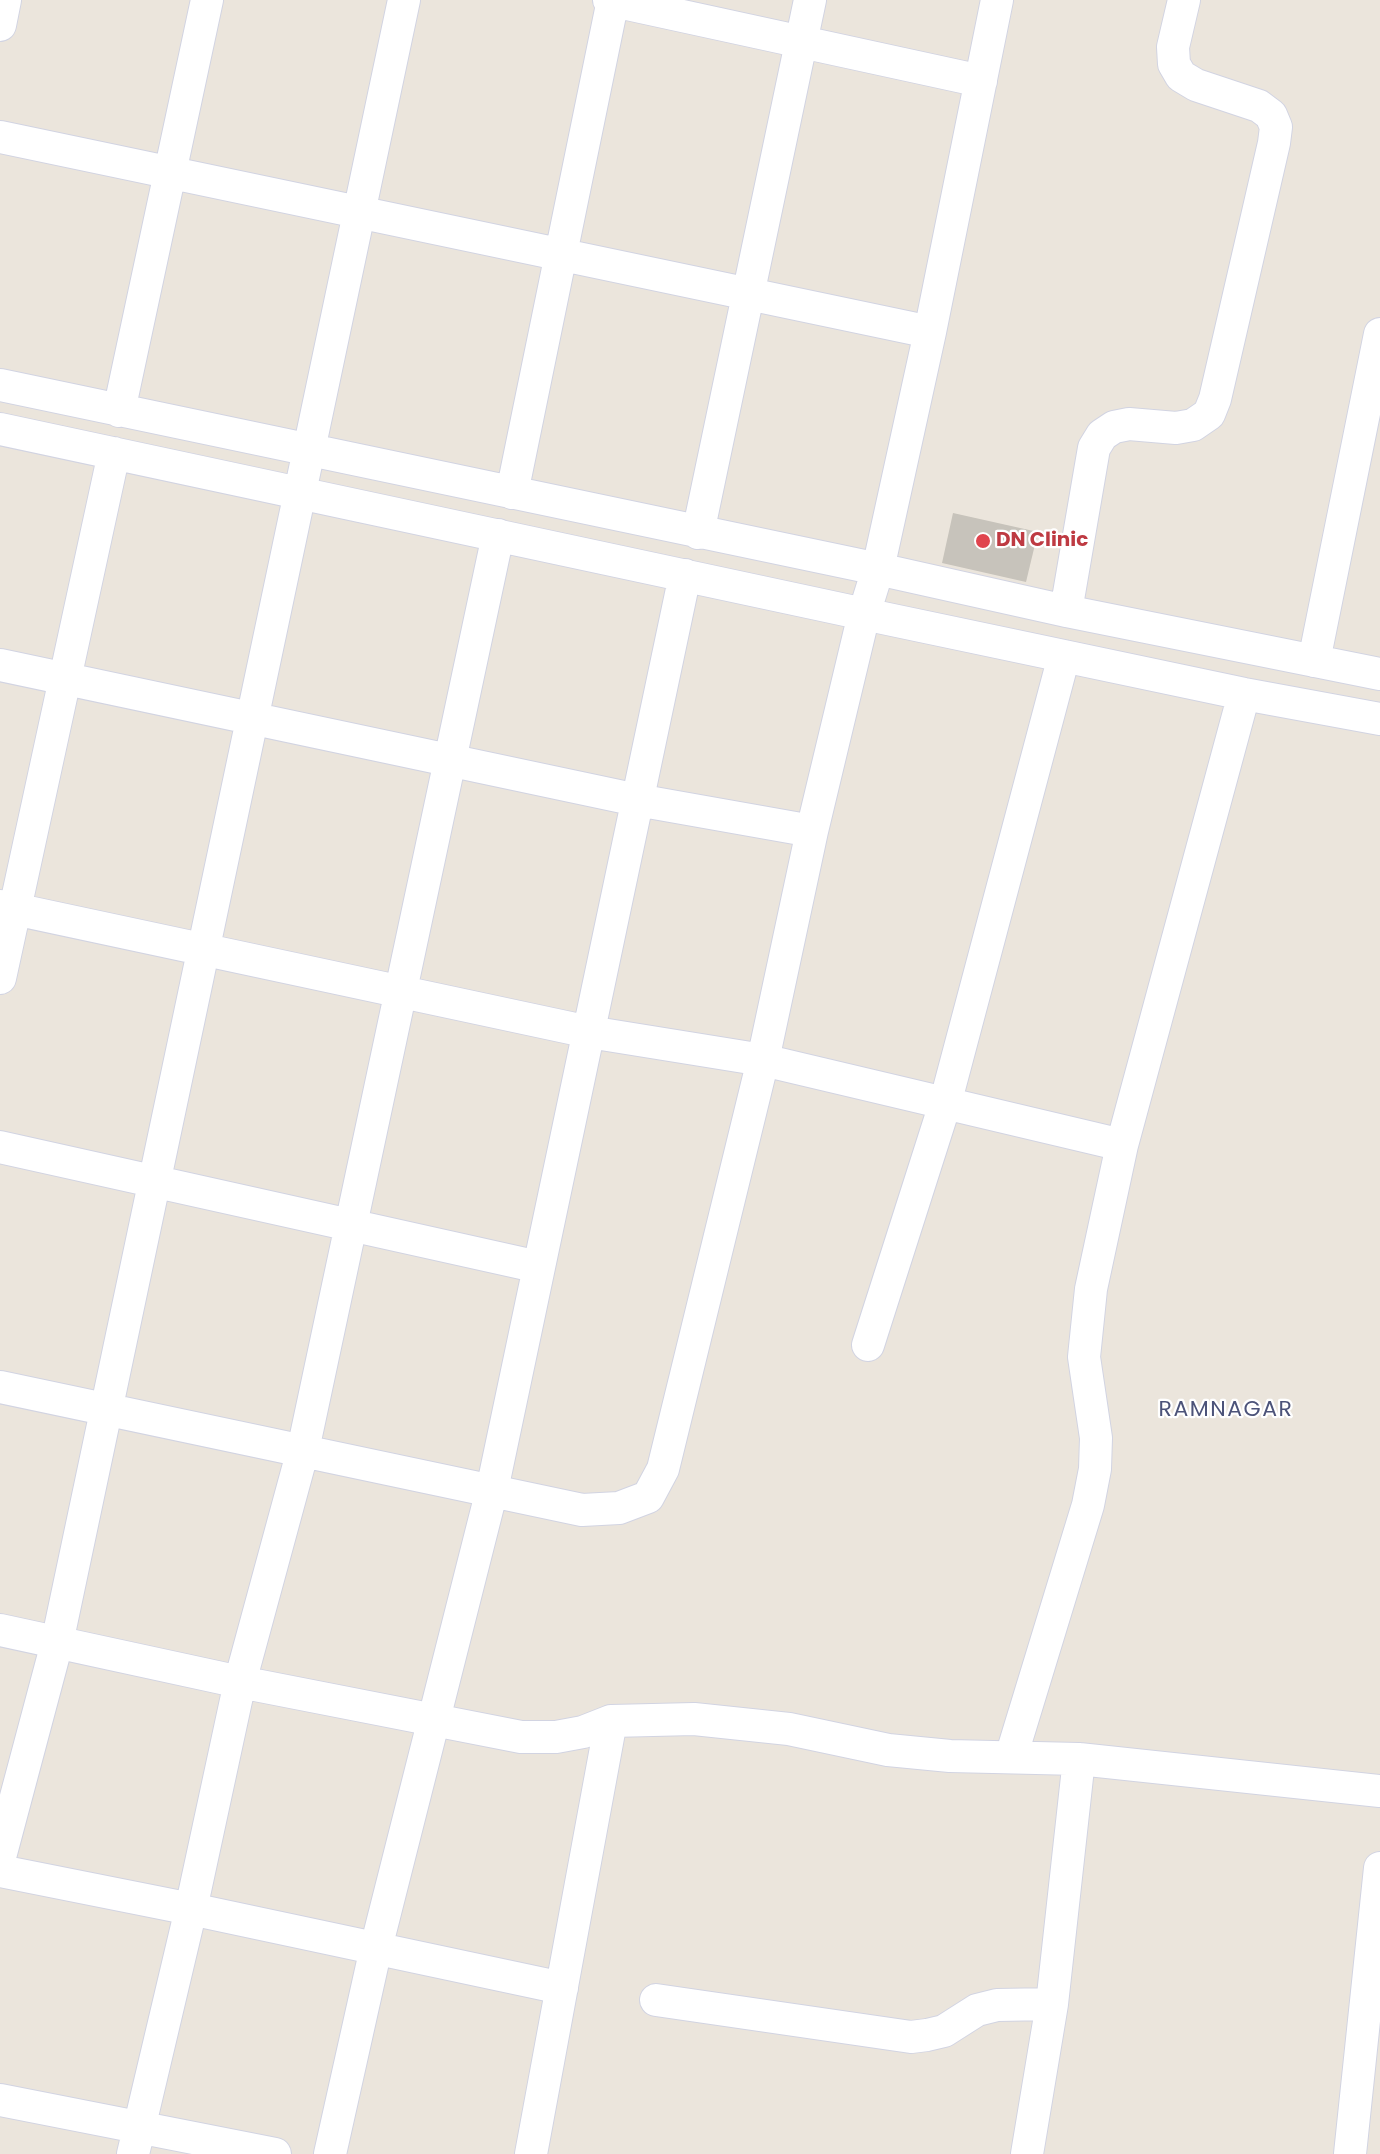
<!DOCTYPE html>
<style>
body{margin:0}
canvas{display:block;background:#ebe5dc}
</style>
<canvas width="1380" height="2154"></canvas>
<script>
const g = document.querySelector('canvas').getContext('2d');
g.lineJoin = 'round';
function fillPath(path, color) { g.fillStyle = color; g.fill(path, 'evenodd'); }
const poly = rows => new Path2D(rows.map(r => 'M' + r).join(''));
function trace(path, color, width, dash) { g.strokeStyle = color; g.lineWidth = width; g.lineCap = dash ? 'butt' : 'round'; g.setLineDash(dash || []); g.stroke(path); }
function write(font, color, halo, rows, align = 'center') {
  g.font = font + ' Poppins,sans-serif'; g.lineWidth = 4.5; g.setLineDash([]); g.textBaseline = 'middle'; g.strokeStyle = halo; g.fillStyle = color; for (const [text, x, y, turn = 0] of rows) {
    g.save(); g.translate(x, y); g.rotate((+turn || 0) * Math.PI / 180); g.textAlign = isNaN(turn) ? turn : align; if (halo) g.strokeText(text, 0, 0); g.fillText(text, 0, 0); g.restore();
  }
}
const building = poly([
 [953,513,1038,532,1026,582,942,563]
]);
const minor = poly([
 [609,0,981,81],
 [0,25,5,0],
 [0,137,930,332],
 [0,385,878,569,1066,611,1380,674],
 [119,411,207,0],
 [0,429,864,614,1244,694,1380,719],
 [512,493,613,0],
 [698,533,810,0],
 [1066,611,1094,448,1102,435,1114,427,1129,424,1176,428,1193,425,1209,414,1215,399,1274,143,1276,127,1271,115,1259,106,1196,85,1181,76,1174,64,1173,47,1184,0],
 [1314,661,1380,334],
 [0,665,637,800,812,831],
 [0,906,589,1032,763,1060,1122,1145],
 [0,978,114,453],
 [0,1147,539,1267],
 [868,1345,945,1104,1064,656],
 [0,1387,582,1510,619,1508,648,1497,663,1469,763,1060,812,831,864,614,878,569,930,332,997,0],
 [0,1630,240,1682,521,1737,556,1737,583,1732,611,1721,694,1719,789,1729,888,1750,950,1756,1079,1759,1380,1791],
 [1011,1757,1088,1505,1095,1469,1096,1438,1084,1357,1091,1289,1122,1145,1244,694],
 [0,1857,57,1643,404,0],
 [0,1871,191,1909,562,1988],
 [656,2000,911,2037,927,2035,944,2031,977,2010,997,2005,1052,2004],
 [0,2100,275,2154],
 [133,2154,191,1909,240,1682,303,1450,498,535],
 [330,2154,376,1948,492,1490,685,575],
 [531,2154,611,1721],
 [1027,2154,1052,2004,1079,1759],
 [1350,2154,1380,1868]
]);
const markers = [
 [983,541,8,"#e0444e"]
];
const healthNames = [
 ["DN Clinic",996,541]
];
const quarterNames = [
 ["RAMNAGAR",1226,1410]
];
fillPath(building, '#c7c3bb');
trace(minor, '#d2d4e2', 34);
trace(minor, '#fff', 32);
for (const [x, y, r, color] of markers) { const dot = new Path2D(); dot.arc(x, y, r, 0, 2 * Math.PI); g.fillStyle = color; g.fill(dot); trace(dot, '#fff', 2); }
write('bold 20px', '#be3a42', '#fff', healthNames, 'left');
g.letterSpacing = '1.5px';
write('22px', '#4c5379', '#fff', quarterNames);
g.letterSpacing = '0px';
</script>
